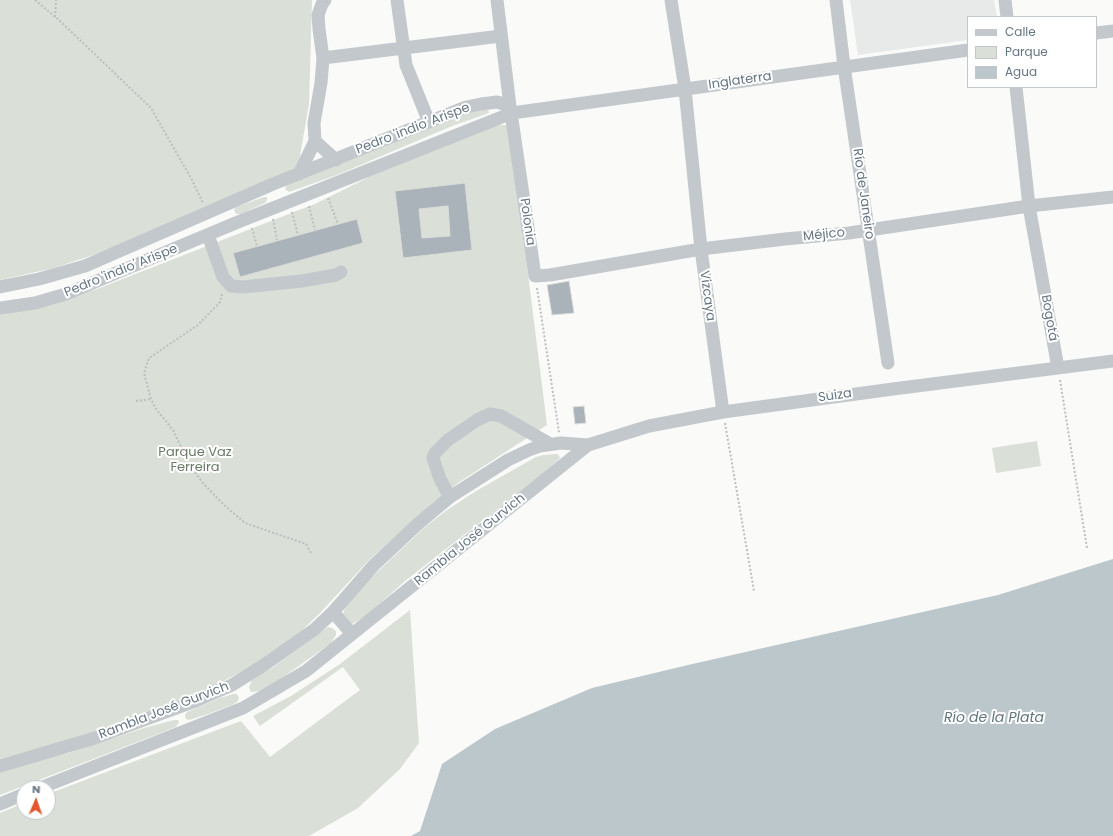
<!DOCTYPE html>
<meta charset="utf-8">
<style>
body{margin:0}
#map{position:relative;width:1113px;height:836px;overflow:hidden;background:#fafaf8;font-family:Poppins,sans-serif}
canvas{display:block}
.legend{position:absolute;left:967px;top:16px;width:130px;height:72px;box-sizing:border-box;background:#fff;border:1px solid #c1c8cd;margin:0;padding:5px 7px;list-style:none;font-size:12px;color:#657683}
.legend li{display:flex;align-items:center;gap:8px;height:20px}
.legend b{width:20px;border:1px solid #c1c8cd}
.north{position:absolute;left:16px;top:780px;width:40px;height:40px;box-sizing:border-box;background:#fff;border:1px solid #c1c8cd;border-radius:50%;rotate:2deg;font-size:11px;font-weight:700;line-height:16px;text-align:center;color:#657683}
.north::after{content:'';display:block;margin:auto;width:14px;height:18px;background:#e4572e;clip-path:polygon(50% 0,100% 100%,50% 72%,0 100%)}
</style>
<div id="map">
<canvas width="1113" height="836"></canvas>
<ul class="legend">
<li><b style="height:5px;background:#c3c8cc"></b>Calle</li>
<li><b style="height:11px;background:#dadfd7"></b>Parque</li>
<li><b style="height:11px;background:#bbc7cb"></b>Agua</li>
</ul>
<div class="north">N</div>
</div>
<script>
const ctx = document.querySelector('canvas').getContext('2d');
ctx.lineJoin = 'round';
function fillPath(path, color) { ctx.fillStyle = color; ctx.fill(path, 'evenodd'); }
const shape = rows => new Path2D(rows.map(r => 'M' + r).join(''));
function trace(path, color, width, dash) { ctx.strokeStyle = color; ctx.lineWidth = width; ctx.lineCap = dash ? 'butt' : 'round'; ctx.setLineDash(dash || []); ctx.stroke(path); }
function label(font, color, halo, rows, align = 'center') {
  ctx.font = font + ' Poppins,sans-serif'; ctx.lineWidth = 4; ctx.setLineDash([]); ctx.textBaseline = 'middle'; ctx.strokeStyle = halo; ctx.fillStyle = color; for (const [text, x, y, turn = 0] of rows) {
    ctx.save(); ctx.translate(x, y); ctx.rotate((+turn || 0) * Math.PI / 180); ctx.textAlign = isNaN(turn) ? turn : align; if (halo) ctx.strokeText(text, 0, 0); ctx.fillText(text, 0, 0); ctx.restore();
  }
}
fillPath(shape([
 [850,0,994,0,997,17,968,17,968,40,858,55]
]), '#e8e9e9');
fillPath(shape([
 [0,0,312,0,309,104,297,173,108,250,54,268,0,280],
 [481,110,488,110,489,113,452,126,337,175,289,192,285,189,287,184,470,112],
 [502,125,507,125,528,274,547,425,458,483,434,502,370,559,319,614,296,636,254,665,214,686,183,700,128,721,67,741,0,759,0,311,53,301,97,289,317,203,371,176,493,126],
 [264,197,267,197,267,200,265,203,241,214,236,214,234,210,236,207],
 [1037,441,1041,466,996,473,992,448],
 [558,454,560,458,551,467,405,581,367,615,352,624,344,619,343,614,346,605,356,592,426,526,447,510,476,491,536,457,543,455],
 [410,610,419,743,400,769,358,808,309,836,0,836,0,813,24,803,24,812,48,812,48,794,241,721,270,757,360,690,343,667,260,726,253,716,291,696,340,664],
 [328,627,332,628,336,631,336,635,331,643,269,687,259,691,251,692,249,688,252,679,272,668],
 [233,694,237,694,239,698,237,702,232,705,208,714,189,720,186,719,185,715,187,712,220,698],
 [174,720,178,720,179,722,176,727,0,795,0,770,68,753,144,728]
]), '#dadfd7');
fillPath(shape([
 [1113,559,1113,836,411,836,420,831,442,764,495,729,592,688,688,665,998,595]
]), '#bbc7cb');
const building = shape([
 [465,183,472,250,403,258,395,191,465,183],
 [448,206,450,236,422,238,419,209,448,206],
 [357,219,363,243,240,277,233,253,357,219],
 [569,281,574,313,552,315,547,285,569,281],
 [584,406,586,423,575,424,573,407,584,406]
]);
fillPath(building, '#aab3b9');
trace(building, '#dcdcda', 1);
trace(shape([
 [35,0,59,20,151,108,192,180,203,203],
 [55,17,56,0],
 [328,198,338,224],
 [309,206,315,230],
 [292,212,298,235],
 [273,219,277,240],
 [252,228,257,246],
 [537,288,559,432],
 [222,294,220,302,198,325,149,358,144,373,151,399,156,409,173,430,189,464,203,483,224,505,245,523,306,544,312,555],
 [1060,380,1087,548],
 [136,401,151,399],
 [725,423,754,591]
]), '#bbbfc2', 2, [2, 2]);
trace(shape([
 [397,0,406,65,429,122],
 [497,0,510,106,535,276,550,275,701,249,785,239,849,233,1029,206,1113,197],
 [671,0,685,89,701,249,723,412],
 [836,0,844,66,888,363],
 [1005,0,1007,17],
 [1096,33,1113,31],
 [323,58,501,36],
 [1016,87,1029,206,1058,368],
 [315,141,314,123,321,83,323,58,319,29,318,15,322,4,325,0],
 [299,174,315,141,336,160],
 [208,235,223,277,231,286,243,287,302,281,336,275,341,272],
 [0,287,39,279,85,266,273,184,466,107,481,104,497,102,510,106],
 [0,308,35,303,66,294,238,222,512,113,968,50],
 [450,497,440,479,433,458,435,453,448,440,477,420,490,414,501,416,550,444],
 [333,612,352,634],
 [0,766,95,738,193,702,232,685,264,665,315,629,333,612,374,565,420,522,450,497,508,460,529,450,540,446,561,443,588,445,649,426,723,412,893,389,1113,361],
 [40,788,243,708,306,671,588,445],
 [0,804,24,794]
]), '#c3c8cc', 13);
label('13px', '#657683', '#fff', [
 ["Inglaterra",740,81,-8],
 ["Pedro 'indio' Arispe",413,129,-21],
 ["Río de Janeiro",863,194,82],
 ["Polonia",527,222,82],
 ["Méjico",824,235,-6],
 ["Pedro 'indio' Arispe",121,271,-22],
 ["Vizcaya",707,296,82],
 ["Bogotá",1049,318,80],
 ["Suiza",835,396,-8],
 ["Rambla José Gurvich",470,540,-39],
 ["Rambla José Gurvich",164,711,-21]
]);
label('13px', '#687a64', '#fff', [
 ["Parque Vaz",195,453],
 ["Ferreira",195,468]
]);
label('italic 14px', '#60757c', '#fff', [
 ["Río de la Plata",994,718]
]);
</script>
